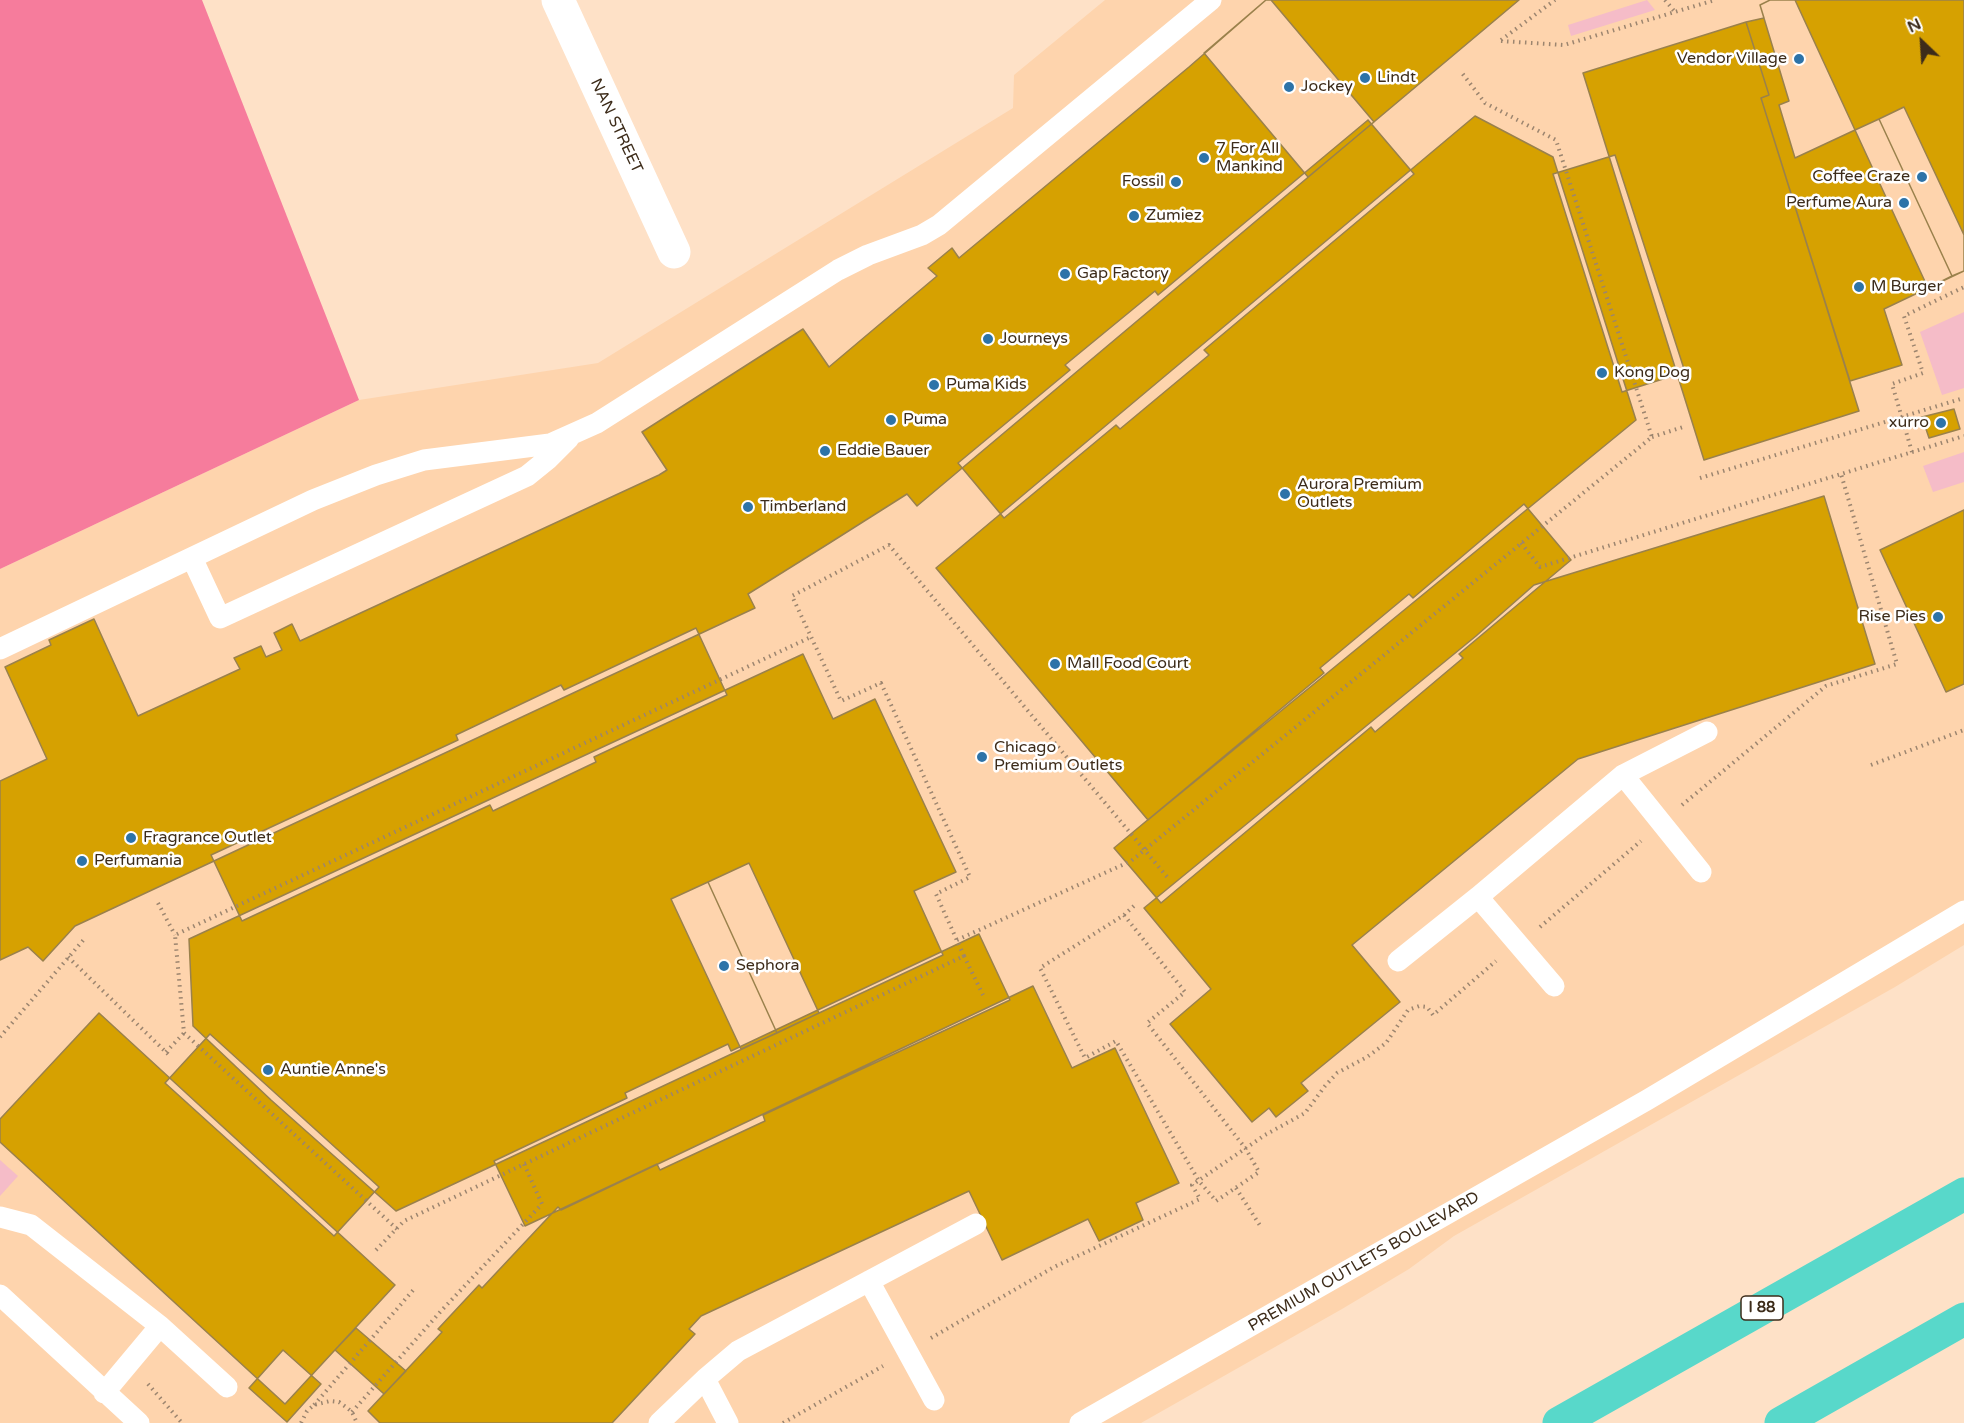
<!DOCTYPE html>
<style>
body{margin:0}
#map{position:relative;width:1964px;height:1423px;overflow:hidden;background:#fee1c7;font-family:"Varela Round",sans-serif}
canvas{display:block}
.north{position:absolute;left:1892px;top:12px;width:60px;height:60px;-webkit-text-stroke:4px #fff;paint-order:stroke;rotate:335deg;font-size:16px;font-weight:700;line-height:24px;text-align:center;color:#3d2c1a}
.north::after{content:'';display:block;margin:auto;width:21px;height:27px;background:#3d2c1a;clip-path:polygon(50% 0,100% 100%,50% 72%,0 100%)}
</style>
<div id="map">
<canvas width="1964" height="1423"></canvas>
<div class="north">N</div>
</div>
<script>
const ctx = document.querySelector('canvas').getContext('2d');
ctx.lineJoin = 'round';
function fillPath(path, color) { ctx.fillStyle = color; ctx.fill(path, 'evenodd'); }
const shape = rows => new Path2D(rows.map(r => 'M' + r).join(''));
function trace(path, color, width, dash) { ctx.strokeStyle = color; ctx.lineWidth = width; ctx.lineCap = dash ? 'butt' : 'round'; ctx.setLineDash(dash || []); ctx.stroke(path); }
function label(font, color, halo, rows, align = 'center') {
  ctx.font = font + ' "Varela Round",sans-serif'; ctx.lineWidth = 5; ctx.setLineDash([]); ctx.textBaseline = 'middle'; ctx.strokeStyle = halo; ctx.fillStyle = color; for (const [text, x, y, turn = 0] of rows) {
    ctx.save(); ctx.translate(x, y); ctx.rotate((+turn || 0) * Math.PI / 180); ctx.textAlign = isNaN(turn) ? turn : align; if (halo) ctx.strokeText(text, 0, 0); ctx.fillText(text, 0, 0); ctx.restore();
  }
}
fillPath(shape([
 [1105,0,1964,0,1964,945,1895,987,1454,1236,1409,1269,1342,1309,1141,1423,0,1423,0,569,359,400,598,363,1013,108,1014,75]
]), '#fed4ad');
fillPath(shape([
 [1647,0,1655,10,1571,36,1568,25],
 [1964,312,1964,388,1942,395,1920,332],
 [1964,452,1964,482,1933,492,1923,466],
 [0,1160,18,1176,0,1196]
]), '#f5bcc8');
fillPath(shape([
 [0,0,202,0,359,400,0,569]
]), '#f67c9c');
const building = shape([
 [1266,0,1519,0,917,506,907,494,828,544,748,594,755,608,75,926,43,961,28,947,0,960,0,781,47,759,5,667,51,645,49,640,94,619,138,716,240,669,234,658,261,646,266,657,282,650,274,633,292,624,300,641,659,475,667,470,642,432,803,329,829,367,937,276,928,268,952,248,959,258,1189,67,1266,0],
 [1266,0,1271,0,1374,122,1308,177,1204,53,1266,0],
 [1770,0,1964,0,1964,271,1884,309,1902,365,1850,381,1761,98,1769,95,1746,22,1764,18,1760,5,1770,0],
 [1770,0,1795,0,1855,130,1795,158,1779,105,1789,101,1760,5,1770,0],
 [1746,22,1769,95,1761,98,1859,411,1704,460,1583,73,1746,22],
 [1904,107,1964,235,1964,271,1952,276,1879,119,1904,107],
 [1475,116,1553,157,1636,420,1148,820,936,568,1475,116],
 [1879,119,1952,276,1928,288,1855,130,1879,119],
 [1368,120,1414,174,1204,350,1209,355,1120,429,1116,425,1004,518,958,463,1070,370,1065,365,1155,291,1158,295,1368,120],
 [1615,155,1685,372,1622,392,1553,174,1615,155],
 [1954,409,1960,429,1929,438,1922,417,1954,409],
 [1824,496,1875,664,1578,759,1352,945,1400,1002,1301,1083,1308,1091,1276,1117,1269,1108,1252,1122,1170,1024,1211,989,1144,908,1476,636,1534,585,1824,496],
 [1524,504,1571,560,1459,654,1463,658,1375,732,1371,727,1161,903,1114,848,1324,673,1320,668,1409,594,1413,598,1524,504],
 [1964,510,1964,684,1946,692,1880,550,1964,510],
 [696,628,727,695,594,757,596,762,493,811,490,805,242,921,211,855,458,740,456,735,561,685,564,690,696,628],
 [803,654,833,719,875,699,956,872,914,891,943,955,396,1211,271,1100,193,1026,189,939,803,654],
 [749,863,819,1013,777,1033,708,882,749,863],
 [708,882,777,1033,741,1049,671,899,708,882],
 [979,934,1010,1000,763,1115,765,1121,660,1170,657,1164,525,1226,494,1161,627,1098,625,1093,728,1044,731,1051,979,934],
 [1033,986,1072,1068,1115,1048,1179,1183,1136,1203,1143,1220,1099,1241,1088,1219,1002,1260,969,1191,701,1316,689,1329,695,1334,612,1423,380,1423,368,1411,442,1332,438,1329,479,1285,482,1288,558,1207,561,1210,1033,986],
 [99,1013,395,1285,285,1404,0,1142,0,1119,99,1013],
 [210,1034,379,1187,334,1236,165,1083,210,1034],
 [356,1328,406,1371,384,1394,335,1350,356,1328],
 [283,1350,321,1384,287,1422,249,1388,283,1350]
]);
fillPath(building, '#d6a101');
trace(building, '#9a814c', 1.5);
trace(shape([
 [1665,0,1675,12],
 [1501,40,1555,0],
 [1501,41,1564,45,1715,0],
 [1652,437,1683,427],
 [1912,452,1892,384,1923,373,1904,316,1964,287],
 [1700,478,1964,398],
 [1521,543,1540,567,1964,436],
 [1871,765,1964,730],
 [1682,805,1826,686,1897,664,1841,474],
 [158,903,175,935],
 [1124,915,1185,992,1147,1023,1246,1149,1259,1172,1216,1201,1199,1181,1116,1041,1085,1058,1040,968,1124,915,1136,904],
 [1540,927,1641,841],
 [957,940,1131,861,1652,437,1556,140,1485,103,1462,73],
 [964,956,983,995],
 [68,957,171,1057],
 [0,1037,86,937],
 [166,1052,184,1033],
 [1236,1188,1261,1227],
 [397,1229,184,1033,175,935,811,637],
 [376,1250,404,1221,964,956,936,894,970,877,881,683,841,701,792,596,889,545,1168,878],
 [931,1338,1054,1267,1200,1199,1192,1185,1265,1135,1305,1113,1325,1086,1337,1073,1367,1057,1386,1043,1408,1010,1419,1006,1427,1007,1433,1015,1496,961],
 [148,1384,182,1423],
 [314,1405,415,1288],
 [352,1412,441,1311,542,1204,524,1164],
 [301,1423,307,1411,314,1405,330,1401,339,1402,346,1407,352,1412,357,1423],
 [783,1423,883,1366]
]), '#9c856f', 4, [1.5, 4.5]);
trace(shape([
 [192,558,220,618,527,476,548,459,569,438],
 [0,649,313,500,376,475,424,460,550,444,597,423,838,270,868,255,922,235,939,225,1211,0],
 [1623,775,1701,872],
 [1478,897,1554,986],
 [1398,961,1478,897,1623,775,1707,732],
 [0,1217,31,1225,160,1326,227,1387],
 [869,1281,934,1400],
 [0,1295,139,1423],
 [705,1379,728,1423],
 [104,1393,160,1326],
 [659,1423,705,1379,738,1351,976,1224],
 [1080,1423,1647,1100,1964,911]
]), '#fff', 21);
trace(shape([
 [558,0,674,252]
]), '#fff', 33);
trace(shape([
 [1559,1423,1964,1194],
 [1781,1423,1964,1319]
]), '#58d8ca', 33);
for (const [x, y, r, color] of [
 [1799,59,6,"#2d73a8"],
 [1365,78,6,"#2d73a8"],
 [1289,87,6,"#2d73a8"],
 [1204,158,6,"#2d73a8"],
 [1922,177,6,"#2d73a8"],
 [1176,182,6,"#2d73a8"],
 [1904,203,6,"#2d73a8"],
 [1134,216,6,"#2d73a8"],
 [1065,274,6,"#2d73a8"],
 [1859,287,6,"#2d73a8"],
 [988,339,6,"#2d73a8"],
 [1602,373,6,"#2d73a8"],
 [934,385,6,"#2d73a8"],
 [891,420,6,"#2d73a8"],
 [1941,423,6,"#2d73a8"],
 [825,451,6,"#2d73a8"],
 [1285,494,6,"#2d73a8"],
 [748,507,6,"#2d73a8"],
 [1938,617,6,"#2d73a8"],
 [1055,664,6,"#2d73a8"],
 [982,757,6,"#2d73a8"],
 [131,838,6,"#2d73a8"],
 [82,861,6,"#2d73a8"],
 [724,966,6,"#2d73a8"],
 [268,1070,6,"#2d73a8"]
]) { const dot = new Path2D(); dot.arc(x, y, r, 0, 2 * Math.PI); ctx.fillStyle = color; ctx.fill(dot); trace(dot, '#fff', 2); }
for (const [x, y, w] of [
 [1762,1308,42]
]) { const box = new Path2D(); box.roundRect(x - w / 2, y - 12, w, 24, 4.5); ctx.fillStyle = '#fff'; ctx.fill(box); trace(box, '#3d2c1a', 1.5); }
label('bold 15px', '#3d2c1a', null, [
 ["I 88",1762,1308]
]);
label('16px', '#3d2c1a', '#fff', [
 ["Vendor Village",1787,59,"right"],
 ["Lindt",1377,78],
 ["Jockey",1301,87],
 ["7 For All",1216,149],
 ["Mankind",1216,167],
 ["Coffee Craze",1910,177,"right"],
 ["Fossil",1164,182,"right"],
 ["Perfume Aura",1892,203,"right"],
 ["Zumiez",1146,216],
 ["Gap Factory",1077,274],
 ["M Burger",1871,287],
 ["Journeys",1000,339],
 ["Kong Dog",1614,373],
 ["Puma Kids",946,385],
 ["Puma",903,420],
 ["xurro",1929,423,"right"],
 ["Eddie Bauer",837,451],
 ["Aurora Premium",1297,485],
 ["Outlets",1297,503],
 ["Timberland",760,507],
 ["Rise Pies",1926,617,"right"],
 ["Mall Food Court",1067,664],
 ["Chicago",994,748],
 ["Premium Outlets",994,766],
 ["Fragrance Outlet",143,838],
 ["Perfumania",94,861],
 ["Sephora",736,966],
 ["Auntie Anne's",280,1070]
], 'left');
label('16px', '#3d2c1a', '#fff', [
 ["NAN STREET",616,126,65],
 ["PREMIUM OUTLETS BOULEVARD",1364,1262,-30]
]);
</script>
